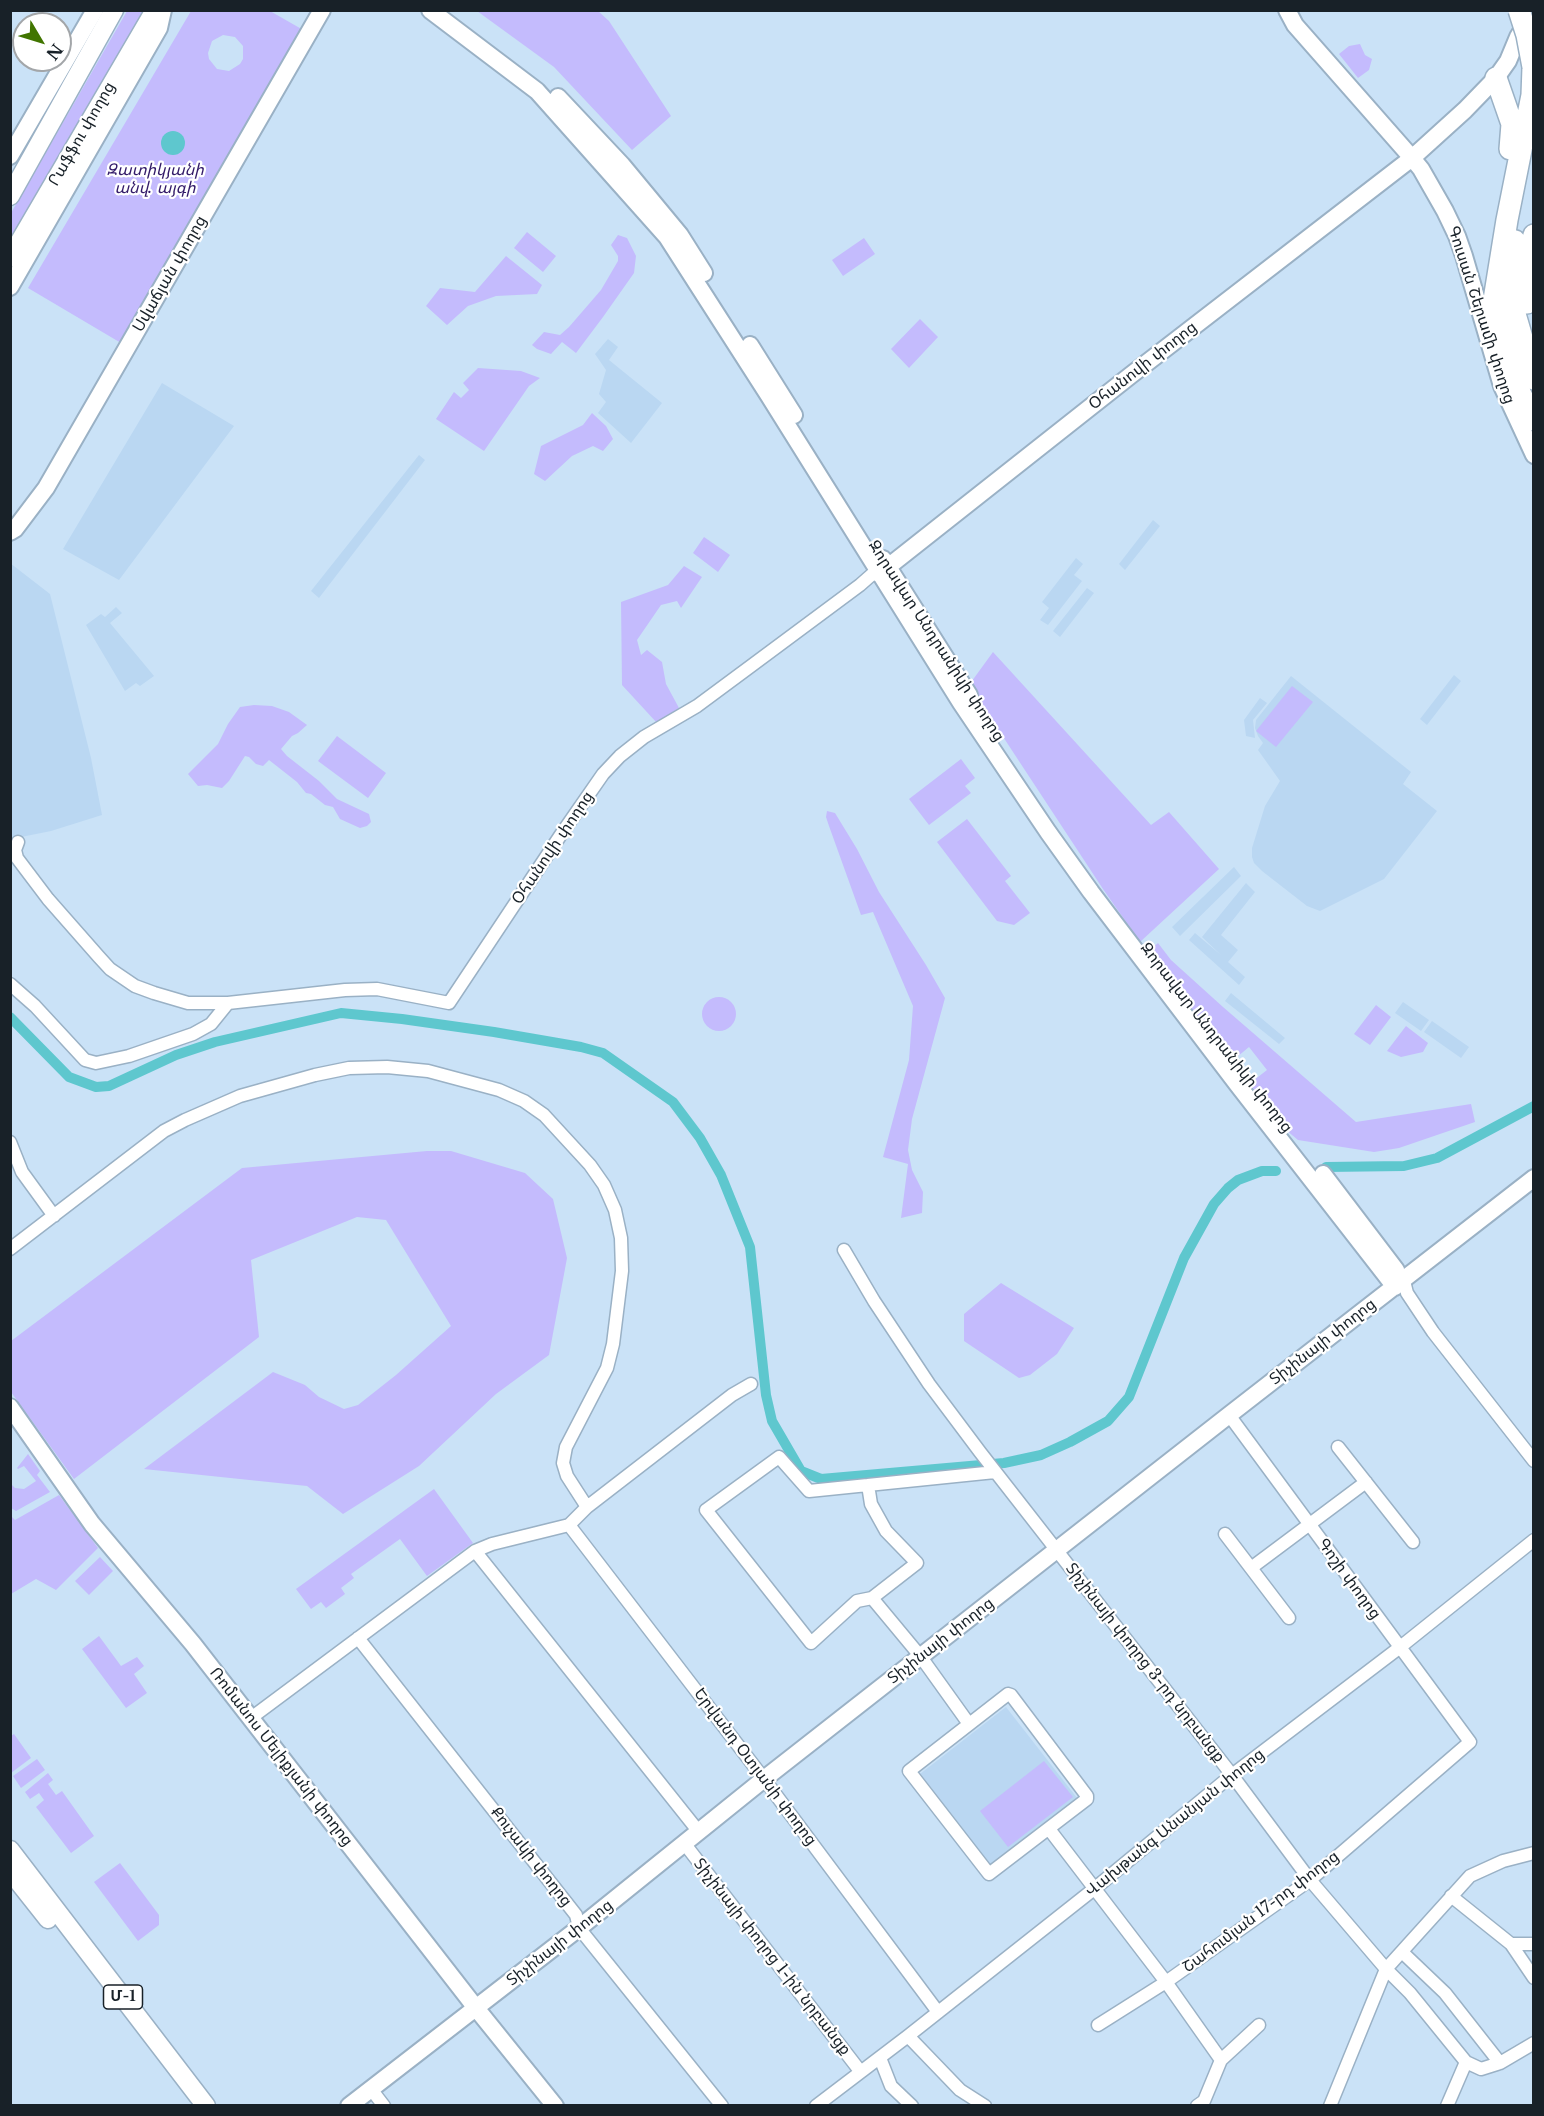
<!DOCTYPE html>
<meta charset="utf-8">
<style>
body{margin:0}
#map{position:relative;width:1544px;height:2116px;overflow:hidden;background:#cae2f7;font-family:"Libre Baskerville",serif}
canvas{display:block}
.frame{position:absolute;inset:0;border:12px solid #182128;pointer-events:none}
.north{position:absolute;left:12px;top:12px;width:60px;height:60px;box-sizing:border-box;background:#fff;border:2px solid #a3a6a9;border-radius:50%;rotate:128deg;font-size:16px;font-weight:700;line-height:24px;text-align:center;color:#182128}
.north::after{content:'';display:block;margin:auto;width:21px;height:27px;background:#417500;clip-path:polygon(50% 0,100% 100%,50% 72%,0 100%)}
</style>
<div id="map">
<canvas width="1544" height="2116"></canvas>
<div class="frame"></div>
<div class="north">N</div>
</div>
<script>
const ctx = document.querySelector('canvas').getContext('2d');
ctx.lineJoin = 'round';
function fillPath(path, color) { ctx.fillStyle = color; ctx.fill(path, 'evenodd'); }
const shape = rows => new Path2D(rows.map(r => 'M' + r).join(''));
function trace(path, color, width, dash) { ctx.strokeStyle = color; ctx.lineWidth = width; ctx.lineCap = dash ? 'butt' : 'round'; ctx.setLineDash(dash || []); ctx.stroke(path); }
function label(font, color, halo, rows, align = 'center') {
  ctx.font = font + ' "Libre Baskerville","Noto Sans Armenian",serif'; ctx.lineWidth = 4.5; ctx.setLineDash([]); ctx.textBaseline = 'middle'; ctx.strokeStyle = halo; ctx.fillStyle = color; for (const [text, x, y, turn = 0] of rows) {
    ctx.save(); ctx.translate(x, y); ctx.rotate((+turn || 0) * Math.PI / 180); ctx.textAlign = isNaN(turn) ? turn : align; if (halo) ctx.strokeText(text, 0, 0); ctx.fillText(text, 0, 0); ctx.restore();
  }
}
fillPath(shape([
 [608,339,618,347,609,360,662,403,631,443,598,413,606,402,599,394,606,370,595,354],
 [162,383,234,426,119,580,63,549],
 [419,455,425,460,319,598,311,591],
 [1153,520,1160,526,1125,570,1119,564],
 [1076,558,1083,564,1074,575,1082,581,1048,625,1040,620,1049,608,1042,602],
 [10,563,50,594,91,758,102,815,51,831,16,838,11,842],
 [1087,588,1094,593,1060,637,1053,631],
 [116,607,122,613,110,623,154,676,140,686,136,683,125,691,86,625,101,614,105,617],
 [1454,675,1461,681,1427,725,1420,719],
 [1291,676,1411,772,1403,784,1437,811,1384,879,1320,911,1307,906,1262,871,1254,863,1252,857,1252,848,1265,806,1280,781,1258,750,1263,743,1258,736,1255,728,1256,720],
 [1260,698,1267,703,1253,720,1255,738,1246,736,1244,720],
 [1234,867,1241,876,1180,936,1172,927],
 [1246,883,1255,892,1221,935,1238,950,1228,962,1245,977,1239,985,1189,940,1195,933,1221,955,1202,937],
 [1231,993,1285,1038,1279,1044,1225,1001],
 [1403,1002,1429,1020,1421,1031,1395,1013],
 [1432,1021,1469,1047,1461,1058,1424,1032],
 [1006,1707,1077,1798,991,1865,920,1774]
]), '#bad7f2');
fillPath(shape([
 [127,11,148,11,11,245,11,213],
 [191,11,270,11,305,31,121,343,28,288],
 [223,35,235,37,243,46,243,59,240,64,229,71,217,69,209,59,208,53,212,41],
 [477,11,598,11,609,21,671,116,632,150,554,67],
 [1360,44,1365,55,1372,59,1369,70,1358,78,1339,54,1349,46],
 [527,232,556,256,543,272,514,248],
 [618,235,627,238,636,256,634,273,603,317,576,353,562,342,551,354,537,349,532,345,544,332,560,335,569,327,601,290,618,261,618,256,611,245],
 [864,238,875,254,843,276,832,260],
 [506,256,542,285,537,294,496,296,468,306,447,325,426,306,440,288,475,292],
 [920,319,938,337,909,368,891,349],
 [478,368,521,371,540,378,529,386,484,451,436,419,454,392,461,398,469,390,463,383],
 [592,413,606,426,613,439,603,451,593,446,572,456,545,481,534,474,541,446,583,425],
 [704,537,730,555,718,572,693,553],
 [684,566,702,577,681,608,677,601,661,605,637,640,641,655,647,650,662,662,666,684,679,708,657,723,622,685,621,602,668,585],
 [993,652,1151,825,1169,812,1219,869,1140,942,1103,889,969,685],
 [1292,686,1313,702,1276,747,1256,731],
 [254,705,272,706,289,712,307,725,298,733,292,736,281,749,287,756,319,781,337,799,369,814,371,822,367,826,360,828,340,819,333,807,325,805,311,794,306,793,297,782,269,760,263,766,256,764,249,757,245,756,229,781,222,788,207,785,198,786,188,774,218,744,228,724,240,707],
 [337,736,386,773,368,798,318,761],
 [961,759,975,778,965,786,971,793,929,825,909,799],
 [827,811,835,813,857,849,879,892,926,965,945,998,912,1119,908,1150,912,1170,923,1192,922,1213,901,1218,908,1164,883,1157,909,1060,913,1006,873,912,861,915,829,826,826,817],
 [967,819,1011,876,1005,881,1030,913,1014,925,997,921,937,842],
 [1158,943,1171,960,1223,1007,1356,1122,1471,1104,1475,1122,1399,1148,1374,1152,1298,1140,1286,1130,1249,1084,1267,1070,1249,1047,1231,1062,1147,953],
 '702 1014a17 17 0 1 1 34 0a17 17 0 1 1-34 0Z',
 [1376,1005,1391,1017,1370,1045,1354,1034],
 [1406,1026,1428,1043,1423,1052,1401,1057,1387,1051],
 [427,1151,451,1151,525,1173,553,1199,567,1258,549,1355,496,1394,419,1466,343,1514,307,1486,144,1469,273,1372,305,1385,319,1397,344,1409,358,1405,396,1375,451,1326,386,1220,357,1217,251,1260,259,1337,74,1479,11,1392,11,1341,242,1168],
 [1001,1283,1074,1328,1057,1354,1030,1375,1019,1378,964,1341,964,1314],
 [28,1454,40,1471,37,1475,50,1492,16,1511,11,1508,11,1484,15,1488,24,1489,36,1481,24,1466,18,1469,17,1468],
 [434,1489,473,1543,427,1576,400,1539,351,1574,354,1578,341,1588,345,1594,326,1608,321,1602,311,1609,296,1589],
 [59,1495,98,1548,56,1590,36,1579,11,1594,11,1516,15,1520],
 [100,1557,113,1571,89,1595,75,1581],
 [99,1636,121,1666,137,1657,144,1666,134,1674,147,1693,126,1708,82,1649],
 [14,1734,31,1758,11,1773,11,1736],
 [37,1759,45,1770,21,1788,13,1776],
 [1044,1761,1073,1797,1008,1847,980,1811],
 [48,1773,53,1780,48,1784,56,1795,62,1791,94,1836,71,1853,36,1807,44,1800,39,1793,30,1799,25,1792],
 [120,1863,159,1915,159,1925,138,1941,94,1882]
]), '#c4bbfd');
fillPath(shape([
 '161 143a12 12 0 1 1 24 0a12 12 0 1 1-24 0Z'
]), '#5ec7ce');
trace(shape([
 [10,1017,69,1077,96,1087,109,1086,176,1055,215,1042,341,1013,402,1019,494,1032,581,1047,603,1053,673,1102,700,1138,721,1175,750,1247,766,1395,772,1421,801,1471,821,1479,1004,1463,1041,1455,1070,1442,1108,1421,1129,1397,1184,1258,1214,1204,1228,1188,1238,1180,1262,1171,1276,1171],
 [1326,1167,1404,1166,1437,1158,1534,1106]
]), '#5ec7ce', 10);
const street = shape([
 [18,842,15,850,17,858,48,899,99,957,110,969,135,986,154,993,188,1003,228,1003,345,990,377,989,449,1003,562,833,603,774,620,756,644,737,697,706,751,666,860,585,877,570],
 [10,984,35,1006,85,1060,96,1063,129,1056,193,1034,211,1024,228,1003],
 [10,1142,22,1172,54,1216],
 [10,1249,164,1131,185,1120,240,1096,315,1075,349,1068,387,1067,428,1071,499,1090,524,1101,544,1115,590,1165,604,1185,615,1210,621,1238,622,1271,613,1344,607,1368,566,1447,563,1463,567,1476,587,1507],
 [844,1250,874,1301,929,1384,980,1452,1232,1775,1310,1880,1386,1969,1410,1993,1466,2062,1481,2069,1500,2063,1534,2043],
 [1404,1281,1407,1293,1433,1332,1534,1461],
 [751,1384,732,1395,587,1507,569,1525,764,1779,938,2012],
 [1338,1447,1413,1542],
 [868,1485,871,1504,886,1531,917,1563,872,1598,857,1601,811,1643,706,1510,779,1457,809,1491,995,1472],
 [1225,1534,1289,1618],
 [475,1551,699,1832],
 [1251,1568,1366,1482],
 [872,1598,921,1657,969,1724],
 [358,1638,576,1915,579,1928,722,2106],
 [1008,1694,1011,1695,1087,1796,1087,1799,989,1874,909,1771,1008,1694],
 [251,1718,475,1551,492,1544,569,1525],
 [1049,1829,1166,1982,1221,2060],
 [684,1843,860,2071],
 [1451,1896,1511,1944,1534,1978],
 [1511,1944,1534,1944],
 [1402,1952,1445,1993,1500,2063],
 [1098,2025,1166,1982,1310,1880,1470,1742,1229,1415],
 [908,2036,960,2090,985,2106],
 [880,2058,891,2086,912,2106],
 [371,2089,384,2106],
 [816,2106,908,2036,1094,1889,1232,1775,1399,1648,1534,1540],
 [1197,2106,1204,2101,1221,2060,1259,2025],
 [1330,2106,1386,1969,1470,1876,1503,1861,1534,1853],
 [1447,2106,1466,2062]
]);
const secondary = shape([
 [430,10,537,91,667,237,769,396,961,703,1048,832,1091,892,1237,1084,1395,1287],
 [1287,10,1295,25,1412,158,1421,169,1445,211,1457,236,1464,256,1502,386,1534,455],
 [558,97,622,165,680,235,704,273],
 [10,156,95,10],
 [10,287,159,28,163,10],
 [750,345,794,415],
 [10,532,15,529,46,488,322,10],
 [883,559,969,695],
 [879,574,1131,375,1412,158,1465,110,1496,78,1508,61,1518,37,1534,11],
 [1323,1174,1396,1270],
 [10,1407,92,1524,193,1644,476,2008,555,2106],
 [349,2106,579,1928,764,1779,1229,1415,1534,1178]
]);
const primary = shape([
 [10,196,114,10],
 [10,258,155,10],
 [10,1850,206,2106],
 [10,1871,48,1919]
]);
const highway = shape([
 [1533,67,1532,95,1507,220,1494,300,1495,313,1515,383,1534,420],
 [1496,78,1512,124,1510,149],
 [1515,241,1513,255,1515,314,1534,379],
 [1527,303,1530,257,1534,235]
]);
trace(street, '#9ab1c5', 15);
trace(secondary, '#9ab1c5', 20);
trace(primary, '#9ab1c5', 21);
trace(highway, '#9ab1c5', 24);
trace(street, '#fff', 12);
trace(secondary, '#fff', 16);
trace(primary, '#fff', 18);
trace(highway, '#fff', 21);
const highwayBridge = shape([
 [1519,10,1527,35,1533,67]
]);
trace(highwayBridge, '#9ab1c5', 24, []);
trace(highwayBridge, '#fff', 21);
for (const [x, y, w] of [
 [123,1997,39]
]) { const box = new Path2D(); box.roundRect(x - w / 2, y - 12, w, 24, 4.5); ctx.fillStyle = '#fff'; ctx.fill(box); trace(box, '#182128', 1.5); }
label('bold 15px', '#182128', null, [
 ["Մ-1",123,1997]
]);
label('16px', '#182128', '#fff', [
 ["Րաֆֆու փողոց",82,134,-60],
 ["Սվաճյան փողոց",170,274,-60],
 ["Գուսան Շերամի փողոց",1481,315,72],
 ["Օհանովի փողոց",1143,366,-38],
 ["Զորավար Անդրանիկի փողոց",936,641,57],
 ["Օհանովի փողոց",553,848,-56],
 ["Զորավար Անդրանիկի փողոց",1216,1038,52],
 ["Տիչինայի փողոց",1323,1342,-38],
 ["Գոշի փողոց",1349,1579,54],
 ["Տիչինայի փողոց",941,1641,-38],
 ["Տիչինայի փողոց 3-րդ նրբանցք",1145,1663,52],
 ["Ռոմանոս Մելիքյանի փողոց",281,1757,52],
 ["Երվանդ Օտյանի փողոց",755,1767,53],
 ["Վախթանգ Անանյան փողոց",1175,1823,-39],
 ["Քուչակի փողոց",531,1857,52],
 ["Շահումյան 17-րդ փողոց",1261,1912,-37],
 ["Տիչինայի փողոց",560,1943,-38],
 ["Տիչինայի փողոց 1-ին նրբանցք",772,1957,52]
]);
label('italic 16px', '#321a68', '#fff', [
 ["Զատիկյանի",155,170],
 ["անվ. այգի",155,188]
]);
</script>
